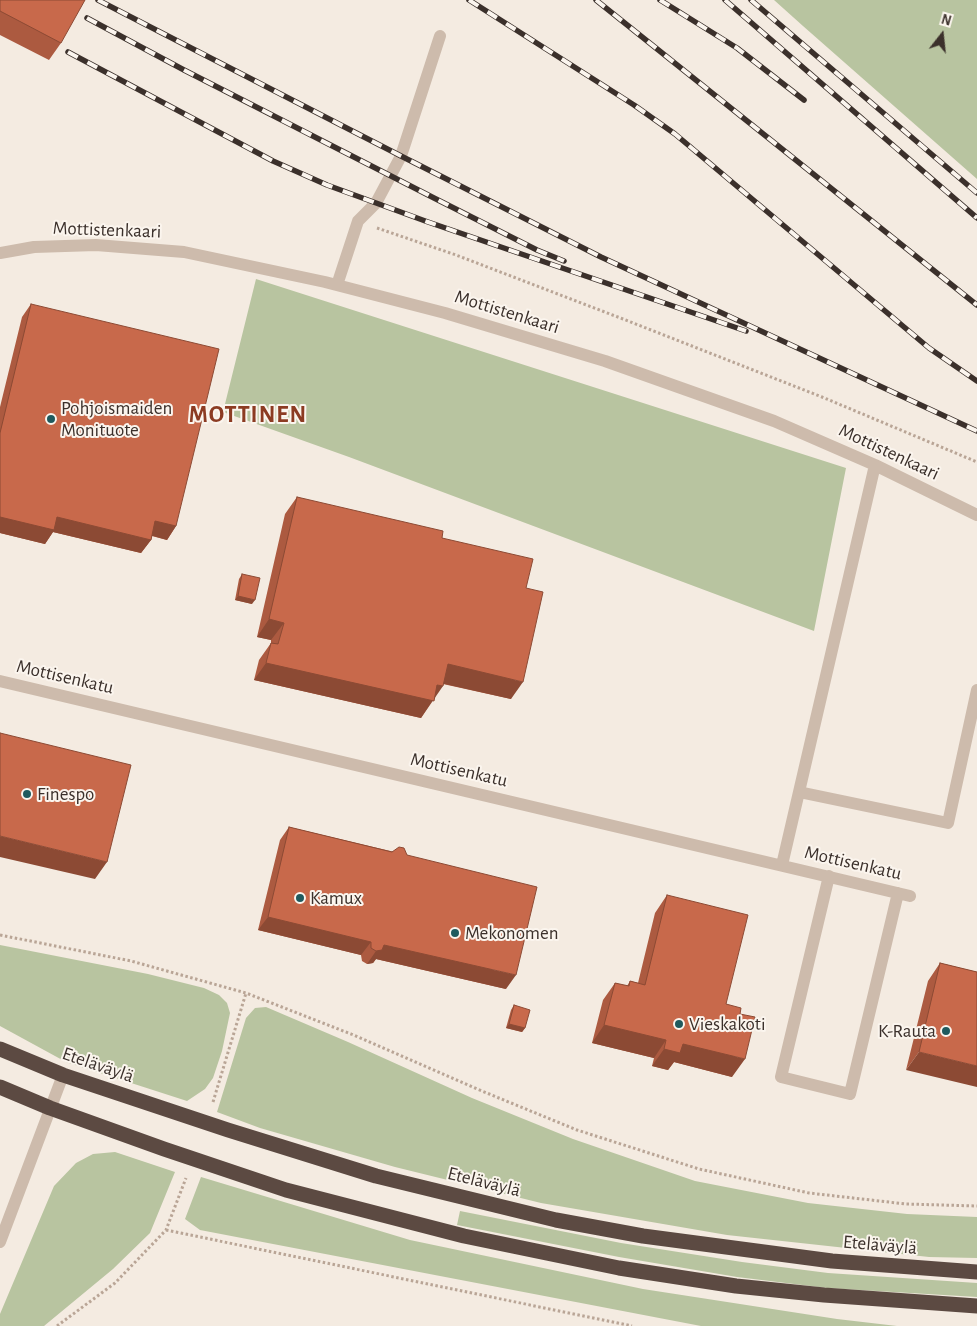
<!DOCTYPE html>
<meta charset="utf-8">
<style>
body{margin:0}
#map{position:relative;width:977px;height:1326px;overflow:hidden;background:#f4ebe1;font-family:"Alegreya Sans",sans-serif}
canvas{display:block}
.north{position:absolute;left:917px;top:10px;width:50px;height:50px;-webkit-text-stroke:4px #fbf5ee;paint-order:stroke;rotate:16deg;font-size:14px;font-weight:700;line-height:20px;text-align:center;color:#3b302b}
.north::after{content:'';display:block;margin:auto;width:18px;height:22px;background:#3b302b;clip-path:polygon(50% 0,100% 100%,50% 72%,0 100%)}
</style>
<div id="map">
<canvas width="977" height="1326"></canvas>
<div class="north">N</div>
</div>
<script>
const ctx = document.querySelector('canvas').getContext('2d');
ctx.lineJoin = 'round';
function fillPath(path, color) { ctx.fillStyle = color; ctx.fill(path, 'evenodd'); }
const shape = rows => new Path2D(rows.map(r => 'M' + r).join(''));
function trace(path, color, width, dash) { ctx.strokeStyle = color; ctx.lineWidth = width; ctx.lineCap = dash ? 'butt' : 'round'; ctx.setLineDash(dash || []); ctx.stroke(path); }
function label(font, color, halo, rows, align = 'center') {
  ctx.font = font + ' "Alegreya Sans",sans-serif'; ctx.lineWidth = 4; ctx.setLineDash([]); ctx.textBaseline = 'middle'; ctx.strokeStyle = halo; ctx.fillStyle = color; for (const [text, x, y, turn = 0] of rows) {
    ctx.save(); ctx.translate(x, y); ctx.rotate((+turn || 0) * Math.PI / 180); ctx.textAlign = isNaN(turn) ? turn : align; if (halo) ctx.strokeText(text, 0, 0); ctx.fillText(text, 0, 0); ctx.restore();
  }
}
fillPath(shape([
 [774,0,977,0,977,179,803,26],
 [256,279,846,468,814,631,349,457,223,412],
 [0,945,148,974,204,988,219,995,227,1003,230,1013,222,1051,213,1078,205,1089,187,1101,66,1062,0,1026],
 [266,1007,348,1042,472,1098,573,1139,695,1181,808,1203,907,1214,977,1217,977,1258,929,1257,727,1235,541,1203,395,1167,260,1128,217,1112,246,1018,255,1008],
 [115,1152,175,1172,150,1233,113,1269,44,1326,0,1326,0,1314,54,1186,76,1163,93,1154],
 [201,1177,410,1240,643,1289,837,1319,897,1326,701,1326,200,1230,185,1219],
 [460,1211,621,1243,742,1262,828,1273,977,1283,977,1297,827,1288,737,1277,619,1257,457,1225]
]), '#b8c4a0');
trace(shape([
 [377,228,456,255,623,319,822,397,977,462],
 [0,935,131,961,246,993,351,1034,477,1089,577,1130,699,1169,809,1193,906,1204,977,1206],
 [213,1102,246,993],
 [166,1230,632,1326],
 [57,1326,115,1283,166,1230,186,1178]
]), '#b9a596', 3, [2.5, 2.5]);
trace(shape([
 [0,253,34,247,96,245,184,252,325,282,445,313,605,361,774,421,875,465,977,515],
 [337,285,358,221,376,203,401,156,440,36],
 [0,681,910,896],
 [799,792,948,823,977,690],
 [782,865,875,465],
 [829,876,781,1077,850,1094,898,893],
 [0,1242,63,1075]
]), '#cdbbac', 12);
trace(shape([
 [0,1049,63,1075,228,1130,376,1176,556,1220,643,1236,832,1261,977,1272],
 [0,1087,50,1108,164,1149,286,1190,464,1236,619,1268,736,1286,824,1295,977,1306]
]), '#5c4a42', 15);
const rail = shape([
 [98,0,401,156,601,257,977,431],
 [469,0,634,105,675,134,929,348,977,381],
 [596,0,977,305],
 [660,0,737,48,804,100],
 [725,0,977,218],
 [751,0,977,193],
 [87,18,184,70,434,198,537,250,564,261],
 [68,52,273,161,327,185,428,222,746,331]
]);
trace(rail, '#3b302b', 5.5);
trace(rail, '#fbf5ee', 4, [11]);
fillPath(shape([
 [0,0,61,43,49,60,0,35],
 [31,304,176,526,167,540,152,536,151,540,141,553,53,532,45,544,0,533,0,407,22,317],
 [297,497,442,538,526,588,511,699,443,684,421,718,254,680,259,660,271,643,271,640,257,637,285,514],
 [242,574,252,604,235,600,239,579],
 [289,827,407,855,506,989,376,959,373,963,367,964,362,961,361,955,258,930,280,840],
 [667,895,726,1004,740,1014,732,1077,674,1062,668,1070,652,1066,654,1058,592,1043,603,1000,615,983,627,986,630,981,638,983,655,913],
 [940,963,977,972,906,1070,928,981],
 [514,1005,525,1028,522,1032,506,1028,511,1010]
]), '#ac5a40');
fillPath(shape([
 [0,517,57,517,151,540,141,553,53,532,45,544,0,533],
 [155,521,176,526,167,540,146,534],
 [238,596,255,600,252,604,235,600],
 [269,619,284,623,271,640,257,637],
 [266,663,437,685,443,686,421,718,254,680],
 [448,664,523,682,511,699,436,682],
 [0,836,107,862,95,879,0,857],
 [268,917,371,942,361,955,258,930],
 [384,945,516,975,506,989,376,959,373,963,367,964,376,951],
 [509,1024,525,1028,522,1032,506,1028],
 [604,1025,666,1040,654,1058,592,1043],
 [683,1044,745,1059,732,1077,674,1062,668,1070,652,1066,664,1049],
 [919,1052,977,1066,977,1087,906,1070]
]), '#8c4a34');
const building = shape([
 [0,0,85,0,61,43,0,11,0,0],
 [31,304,219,349,176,526,155,521,151,540,57,517,54,530,0,517,0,433,31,304],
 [297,497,443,531,442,538,533,559,526,588,543,592,523,682,448,664,443,686,437,685,434,701,266,663,271,643,278,644,284,623,269,619,297,497],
 [242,574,260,578,255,600,238,596,242,574],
 [0,733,131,765,107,862,0,836,0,733],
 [289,827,392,852,399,847,404,848,407,855,537,887,516,975,384,945,382,950,376,951,371,948,371,942,268,917,289,827],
 [667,895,748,915,726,1004,741,1008,740,1014,755,1017,745,1059,683,1044,680,1053,664,1049,666,1040,604,1025,615,983,629,986,630,981,645,985,667,895],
 [940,963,977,972,977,1066,919,1052,940,963],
 [514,1005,530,1010,525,1028,509,1024,514,1005]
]);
fillPath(building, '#c8694b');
trace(building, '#8c4a34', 1);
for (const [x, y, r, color] of [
 [51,419,5,"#1f5a5e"],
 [27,794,5,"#1f5a5e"],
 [300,898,5,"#1f5a5e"],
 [455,933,5,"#1f5a5e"],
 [679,1024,5,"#1f5a5e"],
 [946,1031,5,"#1f5a5e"]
]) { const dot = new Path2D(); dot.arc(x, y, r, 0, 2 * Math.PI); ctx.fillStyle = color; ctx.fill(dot); trace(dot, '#fbf5ee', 2); }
label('19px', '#3b302b', '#fbf5ee', [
 ["Mottistenkaari",107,230,2],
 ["Mottistenkaari",507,312,17],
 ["Mottistenkaari",889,452,25],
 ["Mottisenkatu",65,677,13],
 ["Mottisenkatu",459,770,13],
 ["Mottisenkatu",853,863,13],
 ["Eteläväylä",98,1065,19],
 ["Eteläväylä",484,1182,14],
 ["Eteläväylä",880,1245,5]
]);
label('19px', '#3b302b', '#fbf5ee', [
 ["Pohjoismaiden",61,408],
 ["Monituote",61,430],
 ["Finespo",37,794],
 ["Kamux",310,898],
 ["Mekonomen",465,933],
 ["Vieskakoti",689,1024],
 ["K-Rauta",936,1031,"right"]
], 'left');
ctx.letterSpacing = '1px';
label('bold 24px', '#8c3b22', '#fbf5ee', [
 ["MOTTINEN",248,415]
]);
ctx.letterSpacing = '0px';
</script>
